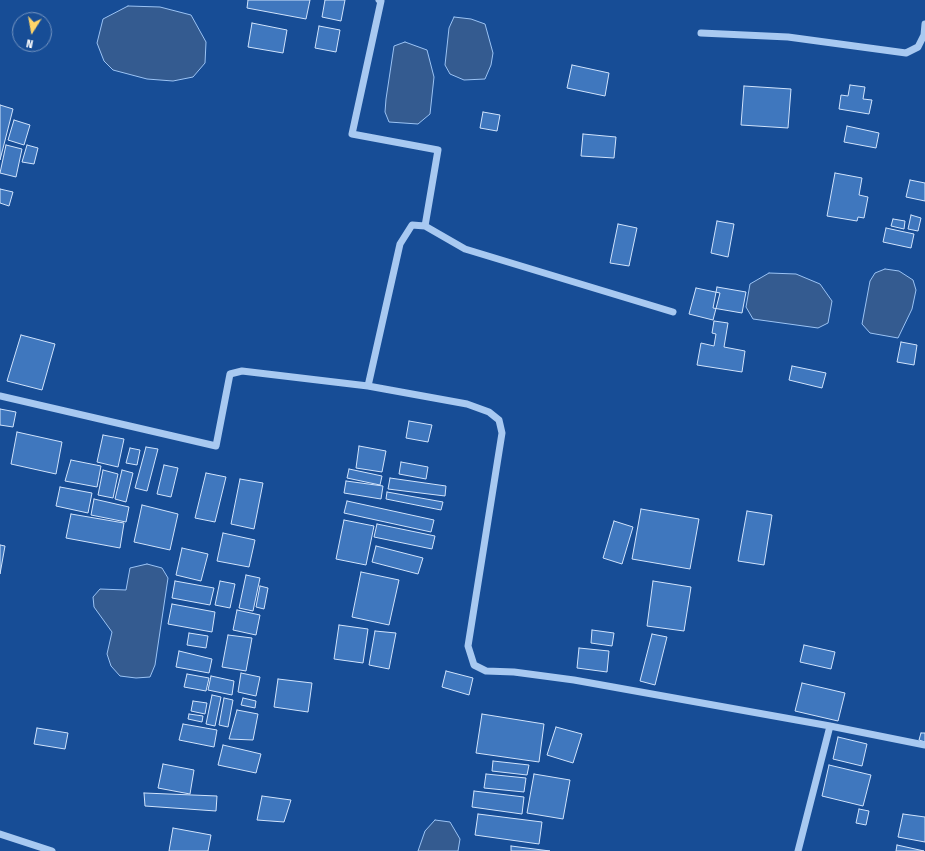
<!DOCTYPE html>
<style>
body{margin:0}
#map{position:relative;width:925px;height:851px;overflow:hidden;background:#174d96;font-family:"Fira Sans Condensed",sans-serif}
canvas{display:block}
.north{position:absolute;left:12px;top:12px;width:40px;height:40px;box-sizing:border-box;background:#174d96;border:1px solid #7494c0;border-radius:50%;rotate:191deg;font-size:11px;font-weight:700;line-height:16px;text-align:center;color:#fff}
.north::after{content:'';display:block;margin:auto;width:14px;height:18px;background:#ffd569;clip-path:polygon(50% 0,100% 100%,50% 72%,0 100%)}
</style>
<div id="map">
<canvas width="925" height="851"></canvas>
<div class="north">N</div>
</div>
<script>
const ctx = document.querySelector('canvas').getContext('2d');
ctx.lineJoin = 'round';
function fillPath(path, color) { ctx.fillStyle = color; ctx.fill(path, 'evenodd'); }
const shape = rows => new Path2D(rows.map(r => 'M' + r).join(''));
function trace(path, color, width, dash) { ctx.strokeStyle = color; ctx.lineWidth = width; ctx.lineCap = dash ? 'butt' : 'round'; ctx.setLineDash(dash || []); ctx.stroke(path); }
const water = shape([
 [128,6,160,7,191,15,206,42,205,63,193,77,173,81,147,79,113,70,104,61,97,43,103,19,128,6],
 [454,17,471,19,485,24,493,53,491,65,485,79,464,80,450,74,445,65,449,28,454,17],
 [405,42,427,50,434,77,430,114,418,124,389,122,385,112,386,99,394,46,405,42],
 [885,269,899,271,913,280,916,290,912,309,898,338,870,333,862,324,870,281,875,273,885,269],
 [769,273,796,274,820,284,832,301,828,323,818,328,753,319,746,307,750,284,769,273],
 [147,564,162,568,168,578,155,665,150,677,136,678,120,676,111,666,107,654,112,632,94,607,93,597,100,589,126,590,130,568,147,564],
 [435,820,450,822,460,839,458,851,418,851,425,831,435,820]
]);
fillPath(water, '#345b90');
trace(water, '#9bc3f4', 1);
const building = shape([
 [248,0,310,0,306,19,247,8,248,0],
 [325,0,345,0,341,21,322,17,325,0],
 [252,23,287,30,283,53,248,47,252,23],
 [319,26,340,30,336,52,315,48,319,26],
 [572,65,609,73,605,96,567,88,572,65],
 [850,85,865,87,863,99,872,100,869,114,839,109,841,95,848,96,850,85],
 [744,86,791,89,788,128,741,125,744,86],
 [0,105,13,109,0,160,0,105],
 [483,112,500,115,497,131,480,128,483,112],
 [14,120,30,125,24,145,8,140,14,120],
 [847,126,879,133,876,148,844,142,847,126],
 [583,134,616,137,614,158,581,156,583,134],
 [6,145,22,149,16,177,0,173,6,145],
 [27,145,38,148,34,164,22,162,27,145],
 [835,173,862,178,859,195,868,197,864,218,858,217,857,221,827,216,835,173],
 [910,180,925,183,925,201,906,197,910,180],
 [0,189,13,192,9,206,0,203,0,189],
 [911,215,921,218,918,231,908,229,911,215],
 [893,219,905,221,904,229,891,226,893,219],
 [717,221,734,224,728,257,711,253,717,221],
 [618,224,637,228,629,266,610,263,618,224],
 [886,228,914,234,911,248,883,242,886,228],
 [717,287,746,292,742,313,713,308,717,287],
 [696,288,720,293,713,320,689,314,696,288],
 [714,321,728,323,724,347,745,351,742,372,697,365,701,343,714,346,716,334,712,333,714,321],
 [21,335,55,344,42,390,7,381,21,335],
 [901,342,917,345,914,365,897,362,901,342],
 [792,366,826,373,822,388,789,380,792,366],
 [0,409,16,412,13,427,0,425,0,409],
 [409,421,432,425,428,442,406,438,409,421],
 [17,432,62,442,56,474,11,464,17,432],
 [103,435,124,439,118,467,97,462,103,435],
 [359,446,386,451,382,472,356,468,359,446],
 [146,447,158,449,147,491,135,488,146,447],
 [130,448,140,450,137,465,126,463,130,448],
 [71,460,101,466,97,487,65,481,71,460],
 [401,462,428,467,426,479,399,474,401,462],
 [164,465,178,468,171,497,157,494,164,465],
 [349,469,382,476,380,485,347,478,349,469],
 [103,470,118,474,113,498,98,495,103,470],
 [122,470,133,473,126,502,115,499,122,470],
 [206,473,226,477,215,522,195,518,206,473],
 [390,478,446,486,445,496,388,489,390,478],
 [240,479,263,483,254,529,231,524,240,479],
 [346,481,383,486,381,499,344,493,346,481],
 [60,487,92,493,88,513,56,506,60,487],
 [387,492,443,502,441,510,386,499,387,492],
 [94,499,129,507,126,522,91,515,94,499],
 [347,501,434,520,431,532,344,513,347,501],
 [142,505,178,514,170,550,134,542,142,505],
 [641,509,699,519,690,569,632,559,641,509],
 [747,511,772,515,764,565,738,561,747,511],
 [71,514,124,523,120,548,66,538,71,514],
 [344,520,374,526,366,565,336,559,344,520],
 [614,521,633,527,622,564,603,558,614,521],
 [377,524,435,536,432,549,374,537,377,524],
 [223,533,255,540,249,567,217,561,223,533],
 [0,545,5,546,0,574,0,545],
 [376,546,423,558,418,574,372,562,376,546],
 [182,548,208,554,201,581,176,575,182,548],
 [361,572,399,580,389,625,352,617,361,572],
 [246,575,260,578,253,611,239,608,246,575],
 [175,581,214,588,210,605,172,598,175,581],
 [220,581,235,584,230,608,215,605,220,581],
 [653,581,691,587,684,631,647,626,653,581],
 [260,586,268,588,264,609,256,607,260,586],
 [172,604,215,612,212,632,168,624,172,604],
 [237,610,260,615,256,635,233,630,237,610],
 [339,625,368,629,363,663,334,659,339,625],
 [592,630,614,633,612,646,591,643,592,630],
 [375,631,396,633,389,669,369,665,375,631],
 [189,633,208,636,206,648,187,645,189,633],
 [652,634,667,637,655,685,640,681,652,634],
 [228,635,252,638,246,671,222,667,228,635],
 [804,645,835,652,831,669,800,662,804,645],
 [579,648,609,651,607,672,577,668,579,648],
 [179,651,212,659,209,673,176,667,179,651],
 [446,671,473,678,469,695,442,687,446,671],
 [241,673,260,677,256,696,238,692,241,673],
 [187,674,209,678,206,691,184,687,187,674],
 [211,676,234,681,232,695,208,690,211,676],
 [278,679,312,683,308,712,274,707,278,679],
 [802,683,845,693,838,721,795,711,802,683],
 [212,695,221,697,215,726,206,724,212,695],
 [224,698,233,700,228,727,219,725,224,698],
 [243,698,256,701,255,708,241,705,243,698],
 [193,701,207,703,205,714,191,711,193,701],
 [237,710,258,714,253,740,229,739,237,710],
 [189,714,203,716,202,722,188,719,189,714],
 [482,714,544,724,539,762,476,753,482,714],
 [183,724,217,730,214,747,179,740,183,724],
 [556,727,582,734,573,763,547,755,556,727],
 [37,728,68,733,65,749,34,744,37,728],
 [921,733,925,733,925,742,919,740,921,733],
 [838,737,867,744,862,766,833,759,838,737],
 [223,745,261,754,256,773,218,765,223,745],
 [493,761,529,765,527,775,492,771,493,761],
 [163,764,194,770,190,794,158,788,163,764],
 [829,765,871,775,863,806,822,796,829,765],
 [486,774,526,778,524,792,484,788,486,774],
 [534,774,570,780,563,819,527,813,534,774],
 [474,791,524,797,522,814,472,807,474,791],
 [144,793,217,796,216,811,145,806,144,793],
 [262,796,291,800,284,822,257,820,262,796],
 [859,809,869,811,866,825,856,823,859,809],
 [478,814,542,822,539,844,475,835,478,814],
 [903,814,925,817,925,842,898,837,903,814],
 [173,828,211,835,208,851,169,851,173,828],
 [897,845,924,851,896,851,897,845],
 [511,846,550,851,511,851,511,846]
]);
fillPath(building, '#3f77be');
trace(building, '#d0e3fc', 1);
trace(shape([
 [701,33,788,37,906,53,918,47,924,35,925,24],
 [425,226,465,249,673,312],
 [368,386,467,404,489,412,499,420,502,433,468,646,474,665,486,671,514,672,574,680,830,726,925,745],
 [0,396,216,446,230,374,242,371,368,386,400,244,412,225,425,226,438,150,352,134,381,1,379,0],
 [0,834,52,851],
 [798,851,830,726]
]), '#a8c9f1', 7);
</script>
